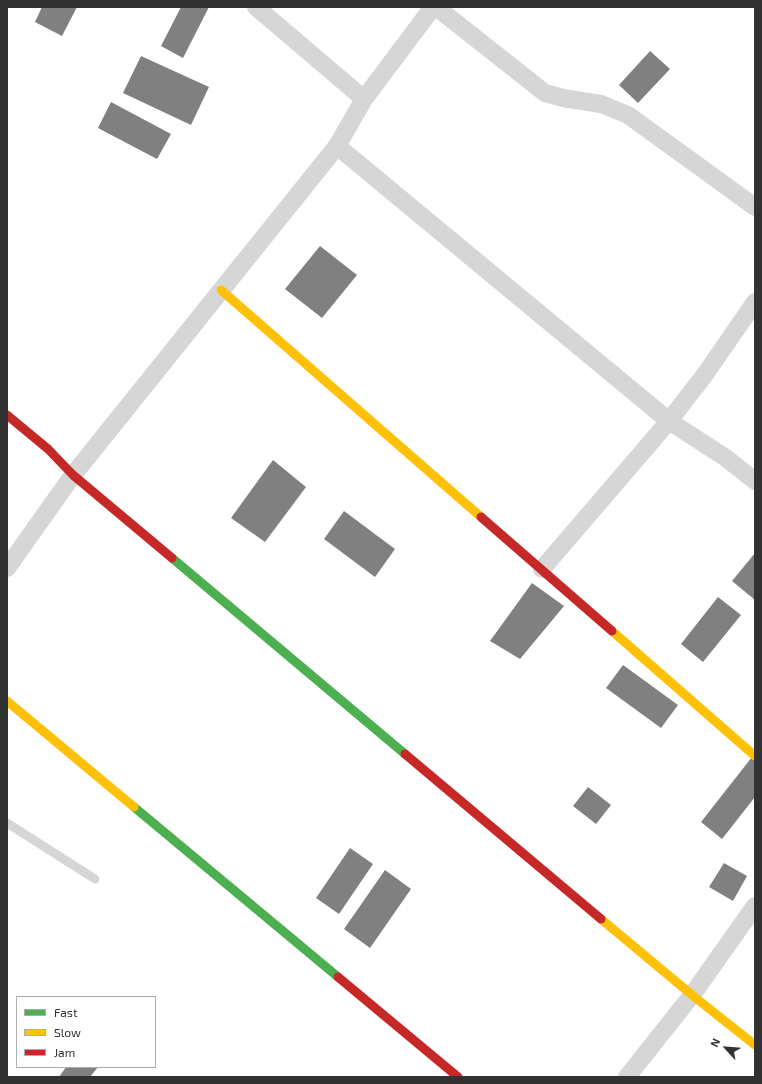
<!DOCTYPE html>
<style>
body{margin:0}
#map{position:relative;width:762px;height:1084px;overflow:hidden;background:#fff;font-family:"Exo 2",sans-serif}
canvas{display:block}
.frame{position:absolute;inset:0;border:8px solid #323232;pointer-events:none}
.legend{position:absolute;left:16px;top:996px;width:140px;height:72px;box-sizing:border-box;background:#fff;border:1px solid #adadad;margin:0;padding:5px 7px;list-style:none;font-size:12px;color:#323232}
.legend li{display:flex;align-items:center;gap:8px;height:20px}
.legend b{width:20px;border:1px solid #adadad}
.north{position:absolute;left:706px;top:1028px;width:40px;height:40px;-webkit-text-stroke:3px #fff;paint-order:stroke;rotate:296deg;font-size:11px;font-weight:700;line-height:16px;text-align:center;color:#323232}
.north::after{content:'';display:block;margin:auto;width:14px;height:18px;background:#323232;clip-path:polygon(50% 0,100% 100%,50% 72%,0 100%)}
</style>
<div id="map">
<canvas width="762" height="1084"></canvas>
<div class="frame"></div>
<ul class="legend">
<li><b style="height:5px;background:#4caf50"></b>Fast</li>
<li><b style="height:5px;background:#ffc107"></b>Slow</li>
<li><b style="height:5px;background:#c62828"></b>Jam</li>
</ul>
<div class="north">N</div>
</div>
<script>
const ctx = document.querySelector('canvas').getContext('2d');
ctx.lineJoin = 'round';
function fillPath(path, color) { ctx.fillStyle = color; ctx.fill(path, 'evenodd'); }
const shape = rows => new Path2D(rows.map(r => 'M' + r).join(''));
function trace(path, color, width, dash) { ctx.strokeStyle = color; ctx.lineWidth = width; ctx.lineCap = dash ? 'butt' : 'round'; ctx.setLineDash(dash || []); ctx.stroke(path); }
fillPath(shape([
 [42,7,77,7,62,36,35,22],
 [181,7,209,7,183,58,161,46],
 [650,51,670,69,638,103,619,85],
 [141,56,209,87,191,125,123,93],
 [111,102,171,134,157,159,98,128],
 [320,246,357,275,322,318,285,289],
 [273,460,306,487,265,542,231,518],
 [344,511,395,549,375,577,324,539],
 [755,553,755,600,732,581],
 [532,583,564,606,520,659,490,641],
 [718,597,741,615,703,662,681,644],
 [623,665,678,705,661,728,606,688],
 [752,757,755,760,755,797,722,839,701,822],
 [588,787,611,805,596,824,573,806],
 [350,848,373,864,339,914,316,898],
 [724,863,747,876,733,901,709,887],
 [385,870,411,889,370,948,344,929],
 [66,1067,98,1067,90,1077,59,1077]
]), '#808080');
trace(shape([
 [7,823,95,879]
]), '#d6d6d6', 9);
trace(shape([
 [256,7,364,99],
 [436,7,545,93,563,98,601,104,628,115,755,207],
 [337,146,669,421,726,458,755,481],
 [7,568,73,475,337,146,364,99,433,7],
 [542,569,669,421,706,373,755,302],
 [627,1077,692,995,755,906]
]), '#d6d6d6', 18);
trace(shape([
 [172,558,405,754],
 [134,807,338,977]
]), '#4caf50', 9);
trace(shape([
 [221,290,481,517],
 [612,631,755,756],
 [7,701,134,807],
 [601,919,692,995,755,1045]
]), '#ffc107', 9);
trace(shape([
 [7,415,48,449,73,475,172,558],
 [481,517,612,631],
 [405,754,601,919],
 [338,977,458,1077]
]), '#c62828', 9);
</script>
